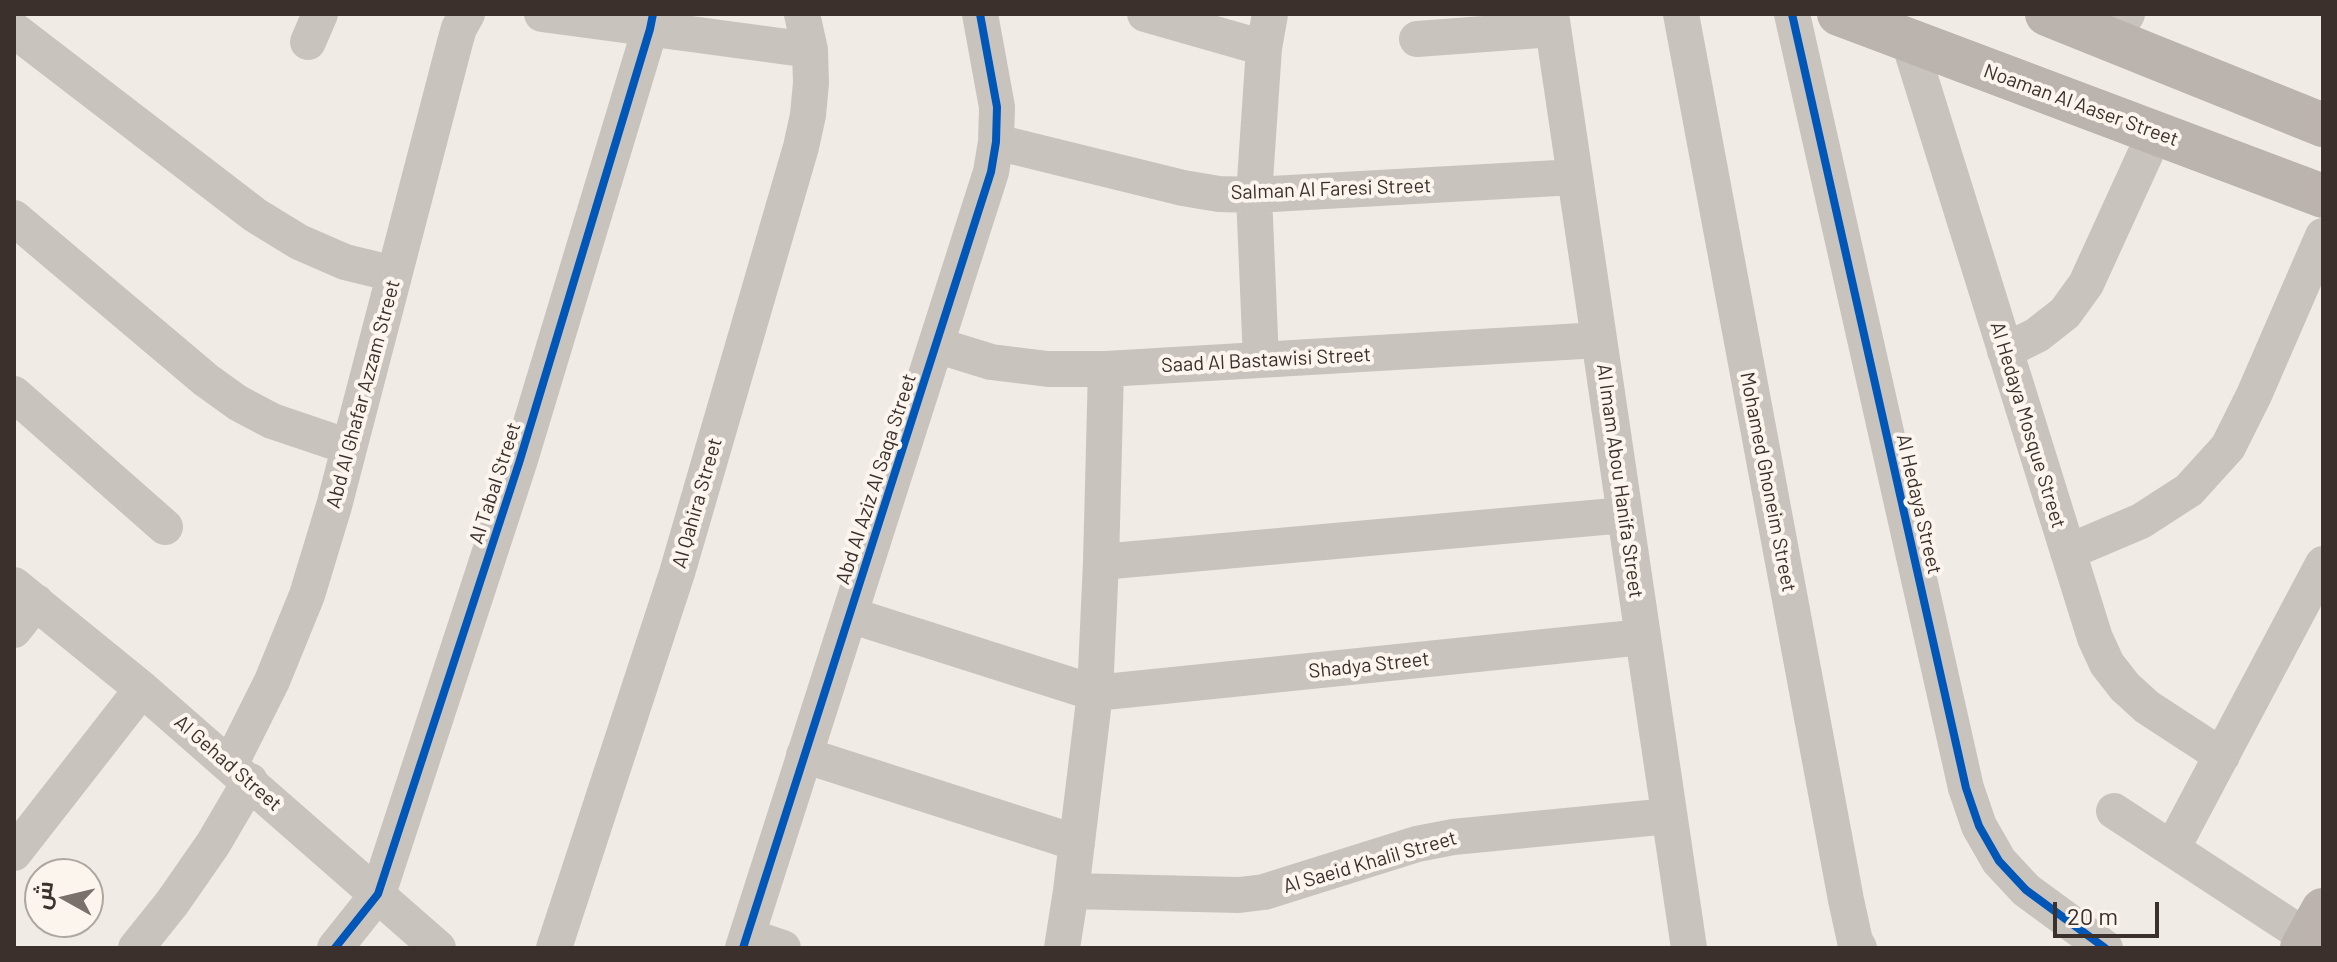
<!DOCTYPE html>
<meta charset="utf-8">
<style>
body{margin:0}
#map{position:relative;width:2337px;height:962px;overflow:hidden;background:#f0ebe5;font-family:Barlow,Cairo,sans-serif}
canvas{display:block}
.frame{position:absolute;inset:0;border:16px solid #3b302b;pointer-events:none}
.north{position:absolute;left:24px;top:858px;width:80px;height:80px;box-sizing:border-box;background:#fbf5ee;border:2px solid #aea6a0;border-radius:50%;rotate:278deg;font-size:22px;font-weight:700;line-height:32px;text-align:center;color:#3b302b}
.north::after{content:'';display:block;margin:auto;width:28px;height:36px;background:#7a716c;clip-path:polygon(50% 0,100% 100%,50% 72%,0 100%)}
.scale{position:absolute;left:2053px;top:902px;width:106px;height:36px;box-sizing:border-box;border:4px solid #3b302b;border-top:0;padding-left:10px;font-size:24px;line-height:28px;white-space:nowrap;color:#3b302b;-webkit-text-stroke:6px #fbf5ee;paint-order:stroke}
</style>
<div id="map">
<canvas width="2337" height="962"></canvas>
<div class="frame"></div>
<div class="north">ش</div>
<div class="scale">20 m</div>
</div>
<script>
const ctx = document.querySelector('canvas').getContext('2d');
ctx.lineJoin = 'round';
const shape = rows => new Path2D(rows.map(r => 'M' + r).join(''));
function trace(path, color, width, dash) { ctx.strokeStyle = color; ctx.lineWidth = width; ctx.lineCap = dash ? 'butt' : 'round'; ctx.setLineDash(dash || []); ctx.stroke(path); }
function label(font, color, halo, rows, align = 'center') {
  ctx.font = font + ' Barlow,sans-serif'; ctx.lineWidth = 8; ctx.setLineDash([]); ctx.textBaseline = 'middle'; ctx.strokeStyle = halo; ctx.fillStyle = color; for (const [text, x, y, turn = 0] of rows) {
    ctx.save(); ctx.translate(x, y); ctx.rotate((+turn || 0) * Math.PI / 180); ctx.textAlign = isNaN(turn) ? turn : align; if (halo) ctx.strokeText(text, 0, 0); ctx.fillText(text, 0, 0); ctx.restore();
  }
}
trace(shape([
 [542,14,810,50],
 [1145,14,1264,48],
 [1551,14,1689,948],
 [1681,14,1846,900,1855,941,1859,948],
 [1792,14,1966,788,1979,826,1999,861,2026,890,2105,948],
 [14,30,255,215,299,242,345,262,394,274],
 [1417,39,1553,29],
 [2112,40,2127,14],
 [308,42,320,14],
 [1909,42,2095,638,2107,664,2125,687,2147,707,2222,756],
 [996,142,1183,188,1219,194,1254,195,1575,177],
 [14,218,206,380,238,403,272,421,349,447],
 [936,345,991,362,1048,369,1106,369,1599,340],
 [2005,351,2037,335,2065,313,2086,284,2155,133],
 [1261,360,1254,195,1264,48,1270,14],
 [14,394,165,527],
 [2068,552,2141,521,2189,490,2228,447,2254,395,2323,236],
 [1101,562,1625,515],
 [14,585,142,689,438,948],
 [850,615,1095,693,1643,637],
 [14,630,36,602],
 [804,755,1077,843],
 [230,765,272,681,307,595,334,506,455,42,459,28,467,14],
 [2114,811,2308,938],
 [2172,849,2323,564],
 [14,853,142,689],
 [1071,891,1239,895,1264,892,1417,844,1453,837,1669,816],
 [747,936,783,948],
 [136,948,172,903,213,844,250,781],
 [335,948,378,894,519,463,650,29,653,14],
 [554,948,677,573,801,147,808,115,811,83,810,50,802,14],
 [743,948,991,172,996,142,997,107,980,14],
 [1062,948,1071,891,1095,693,1101,562,1106,369]
]), '#c9c3be', 36);
trace(shape([
 [1839,14,2323,196],
 [2047,14,2323,125],
 [2302,948,2323,910]
]), '#bab3ae', 44);
trace(shape([
 [1792,14,1966,788,1979,826,1999,861,2026,890,2105,948],
 [335,948,378,894,519,463,650,29,653,14],
 [743,948,991,172,996,142,997,107,980,14]
]), '#0057b8', 8);
label('20px', '#3b302b', '#fbf5ee', [
 ["Noaman Al Aaser Street",2081,105,20],
 ["Salman Al Faresi Street",1331,189,-2],
 ["Saad Al Bastawisi Street",1266,360,-3],
 ["Abd Al Ghafar Azzam Street",363,394,-75],
 ["Al Hedaya Mosque Street",2028,425,73],
 ["Abd Al Aziz Al Saqa Street",876,479,-72],
 ["Al Imam Abou Hanifa Street",1620,481,82],
 ["Mohamed Ghoneim Street",1768,482,79],
 ["Al Tabal Street",495,483,-72],
 ["Al Qahira Street",697,503,-74],
 ["Al Hedaya Street",1919,504,77],
 ["Shadya Street",1369,665,-6],
 ["Al Gehad Street",228,763,41],
 ["Al Saeid Khalil Street",1370,862,-16]
]);
</script>
